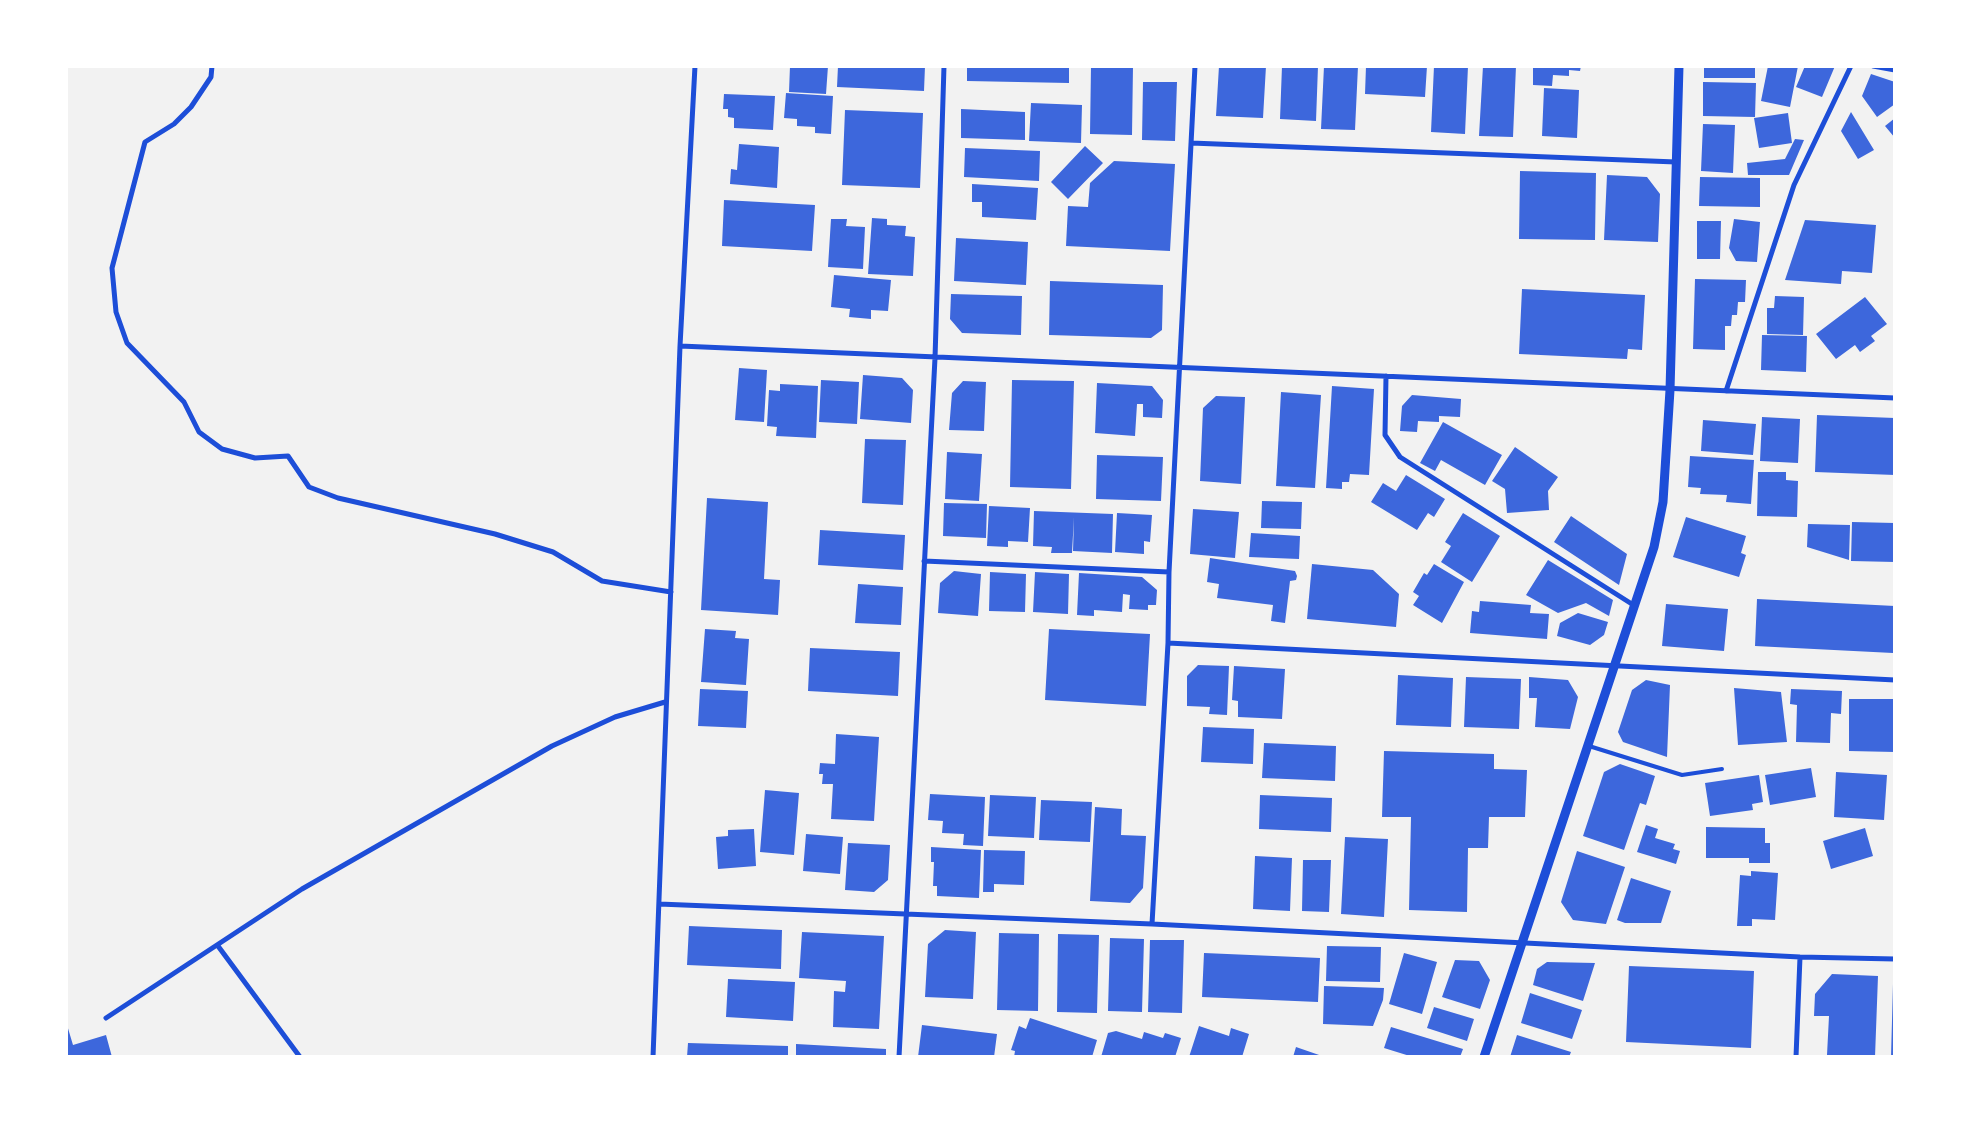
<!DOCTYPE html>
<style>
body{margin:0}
#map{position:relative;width:1961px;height:1123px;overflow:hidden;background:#f2f2f2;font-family:Figtree,sans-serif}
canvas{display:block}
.frame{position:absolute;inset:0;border:68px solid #fff;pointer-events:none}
</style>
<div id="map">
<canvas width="1961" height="1123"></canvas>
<div class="frame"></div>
</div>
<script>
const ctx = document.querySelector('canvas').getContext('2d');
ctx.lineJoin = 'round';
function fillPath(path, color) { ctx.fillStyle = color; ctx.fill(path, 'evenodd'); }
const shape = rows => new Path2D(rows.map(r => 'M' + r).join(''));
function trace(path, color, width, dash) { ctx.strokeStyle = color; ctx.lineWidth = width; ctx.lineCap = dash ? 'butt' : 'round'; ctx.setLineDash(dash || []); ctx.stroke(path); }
fillPath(shape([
 [790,66,828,66,826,94,789,92],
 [838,66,925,66,924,91,837,87],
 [967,66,1069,66,1069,83,967,81],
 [1091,66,1133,66,1132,135,1090,134],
 [1219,66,1266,66,1263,118,1216,116],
 [1282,66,1318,66,1316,121,1280,119],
 [1324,66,1358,66,1355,130,1321,129],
 [1366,66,1427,66,1425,97,1365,94],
 [1434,66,1468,66,1465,134,1431,132],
 [1483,66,1516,66,1513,137,1479,136],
 [1533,66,1581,66,1580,71,1569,70,1569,76,1553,75,1552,86,1533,85],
 [1704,66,1755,66,1755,78,1704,78],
 [1768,66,1798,66,1790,107,1761,101],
 [1805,66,1835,66,1822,97,1796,87],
 [1871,74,1895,82,1895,104,1877,117,1862,96],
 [1143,82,1177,82,1175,141,1142,140],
 [1703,82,1756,83,1755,117,1703,116],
 [1544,88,1579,90,1577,138,1542,136],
 [786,93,833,96,831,134,815,133,815,127,797,126,797,119,784,118],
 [724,94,775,96,773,130,734,128,734,118,728,117,728,109,723,109],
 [1031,103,1082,105,1081,143,1029,141],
 [961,109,1025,112,1025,140,961,138],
 [845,110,923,113,920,188,842,185],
 [1851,112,1874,150,1858,159,1841,131],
 [1788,113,1792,143,1759,148,1754,118],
 [1895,118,1895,138,1885,126],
 [1703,124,1735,125,1733,173,1701,171],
 [1795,139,1804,140,1789,175,1748,175,1747,163,1785,159],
 [739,144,779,147,777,188,730,184,731,169,737,170],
 [1085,146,1103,163,1068,199,1051,182],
 [965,148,1040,151,1039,181,964,177],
 [1114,161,1175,164,1170,251,1066,246,1068,206,1088,207,1090,183],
 [1520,171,1596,173,1595,240,1519,239],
 [1607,175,1647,177,1660,194,1658,242,1604,240],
 [1700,177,1760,178,1760,207,1699,206],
 [972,184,1038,188,1036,220,982,217,982,202,972,202],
 [724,200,815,205,812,251,722,246],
 [872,218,887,219,887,225,906,226,905,236,915,237,913,276,868,274],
 [831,219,847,219,846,226,865,227,863,269,828,267],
 [1734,219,1760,222,1757,262,1736,261,1729,248],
 [1805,220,1876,225,1872,273,1842,271,1841,284,1785,280],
 [1697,221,1721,221,1720,259,1697,259],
 [956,238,1028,242,1026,285,954,281],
 [834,275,891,280,888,311,871,310,871,319,849,317,850,309,831,307],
 [1695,279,1746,280,1745,302,1738,302,1737,315,1732,315,1731,326,1725,326,1725,350,1693,349],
 [1050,281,1163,285,1162,330,1151,338,1049,335],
 [1522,289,1645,295,1642,350,1628,349,1627,359,1519,354],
 [951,294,1022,296,1021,335,962,333,950,319],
 [1775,296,1804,297,1803,335,1767,334,1767,308,1774,308],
 [1865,297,1887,324,1871,336,1875,341,1860,352,1855,345,1836,359,1816,334],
 [1762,335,1807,336,1806,372,1761,370],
 [739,368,767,370,764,422,735,420],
 [863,375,902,378,913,390,911,423,860,419],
 [821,380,859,382,857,424,819,422],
 [1012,380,1074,381,1071,489,1010,487],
 [963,381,986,382,984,431,949,430,952,393],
 [1097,383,1152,386,1163,400,1162,418,1143,417,1143,404,1137,404,1135,436,1095,433],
 [780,384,818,386,816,438,776,436,777,427,767,426,769,390,780,391],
 [1332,386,1374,389,1369,475,1350,474,1349,482,1342,482,1342,489,1326,488],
 [1281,392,1321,395,1315,488,1276,486],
 [1412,395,1461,399,1460,417,1439,416,1439,422,1418,421,1417,432,1400,431,1402,406],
 [1216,396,1245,397,1241,484,1200,481,1203,408],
 [1817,415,1895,418,1895,475,1815,472],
 [1762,417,1800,419,1798,463,1760,461],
 [1703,420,1756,424,1753,455,1701,451],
 [1443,422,1502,455,1485,485,1441,460,1435,471,1420,463],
 [865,439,906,440,903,505,862,503],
 [1515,447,1558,477,1548,491,1549,510,1507,513,1505,489,1492,481],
 [947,452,982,454,979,501,945,499],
 [1097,455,1163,457,1161,501,1096,499],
 [1690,456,1754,460,1751,504,1726,502,1727,495,1700,494,1701,488,1688,487],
 [1758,472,1786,472,1786,480,1798,481,1797,517,1757,516],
 [1406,475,1445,499,1434,517,1428,513,1417,530,1371,502,1383,483,1396,491],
 [707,498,768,502,764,579,780,580,778,615,701,610],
 [1262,501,1302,502,1301,529,1261,528],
 [944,503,987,504,986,538,943,536],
 [989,506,1030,508,1028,542,1008,541,1008,547,987,546],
 [1193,509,1239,512,1235,558,1190,554],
 [1034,511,1113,514,1112,553,1073,551,1074,517,1072,553,1051,553,1052,547,1033,546],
 [1117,513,1152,515,1150,542,1144,541,1144,554,1115,552],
 [1463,513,1500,536,1472,582,1441,562,1451,546,1445,542],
 [1571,516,1627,554,1619,585,1554,542],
 [1686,517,1746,536,1741,553,1746,555,1739,577,1673,557],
 [1852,522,1895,523,1895,562,1851,561],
 [1808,524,1850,525,1849,560,1807,547],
 [820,530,905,535,903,570,818,565],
 [1251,533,1300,536,1299,559,1249,557],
 [1210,558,1295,571,1297,576,1296,580,1290,581,1285,623,1271,621,1273,605,1217,598,1219,584,1207,582],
 [1548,560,1613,600,1609,616,1586,603,1558,613,1526,595],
 [1312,564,1373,570,1399,594,1396,627,1307,619],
 [1434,564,1464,582,1442,623,1413,605,1419,596,1413,592,1424,573,1427,575],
 [954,571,981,574,978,616,938,613,940,583],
 [990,572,1026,574,1025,612,989,611],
 [1035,572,1069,574,1068,614,1033,612],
 [1079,573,1142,577,1157,590,1156,605,1148,605,1148,610,1129,609,1130,595,1123,594,1122,612,1094,610,1094,616,1077,615],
 [858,584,903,587,901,625,855,623],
 [1757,599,1895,606,1893,653,1755,646],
 [1480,601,1531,605,1530,613,1549,614,1547,639,1470,633,1472,611,1479,612],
 [1666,604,1728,609,1724,651,1662,646],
 [1578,613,1608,622,1604,635,1590,645,1557,636,1560,623],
 [705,629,736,631,735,638,749,639,746,685,701,682],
 [1049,629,1150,634,1146,706,1045,700],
 [810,648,900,652,898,696,808,691],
 [1198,665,1229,666,1227,715,1209,714,1210,707,1187,706,1187,676],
 [1234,666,1285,669,1282,719,1238,717,1238,701,1232,700],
 [1398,675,1453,678,1451,727,1396,725],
 [1466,677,1521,679,1519,729,1464,727],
 [1529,677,1568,680,1578,697,1570,729,1535,727,1537,698,1529,698],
 [1646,680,1670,685,1667,757,1623,742,1618,732,1632,690],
 [1734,688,1781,692,1787,742,1738,745],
 [700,689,748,691,746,728,698,726],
 [1791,689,1842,691,1841,714,1831,713,1830,743,1796,742,1797,705,1790,704],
 [1849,699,1895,699,1895,752,1849,751],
 [1203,727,1254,729,1253,764,1201,762],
 [836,734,879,737,874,821,831,819,833,784,822,784,823,774,819,774,820,763,835,764],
 [1264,743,1336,746,1335,781,1262,778],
 [1384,751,1494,754,1494,769,1527,770,1525,817,1489,817,1488,848,1468,848,1467,912,1409,910,1411,817,1382,817],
 [1620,764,1655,776,1646,805,1640,803,1624,850,1583,836,1604,772],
 [1811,768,1816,797,1770,805,1765,775],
 [1836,772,1887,775,1884,820,1834,817],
 [1759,775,1763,802,1752,804,1753,810,1710,816,1705,783],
 [765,790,799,793,794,855,760,852],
 [930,794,985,797,983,846,963,845,964,834,942,833,943,821,928,820],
 [990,795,1036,797,1034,838,988,836],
 [1260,795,1332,798,1331,832,1259,829],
 [1041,800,1092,802,1090,842,1039,840],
 [1095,807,1122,809,1121,835,1146,836,1143,888,1130,903,1090,901],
 [1646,825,1658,829,1655,838,1675,844,1673,849,1680,851,1676,864,1637,852],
 [1706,827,1765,828,1765,843,1770,843,1770,863,1749,863,1749,858,1706,858],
 [1865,828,1873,856,1831,869,1823,841],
 [754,829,756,866,718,869,716,837,728,836,728,830],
 [806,834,843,837,840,874,803,871],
 [1345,837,1388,839,1384,917,1341,914],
 [848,843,890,845,888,880,874,892,845,890],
 [931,847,981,850,979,898,937,896,937,886,933,886,934,862,931,862],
 [984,850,1025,851,1024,885,994,884,994,892,983,892],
 [1577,851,1625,867,1606,924,1573,920,1561,902],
 [1255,856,1292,858,1290,911,1253,909],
 [1303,860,1331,860,1329,912,1302,911],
 [1751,871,1778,873,1775,920,1752,919,1752,926,1737,926,1740,875,1751,876],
 [1631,878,1671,891,1661,923,1625,923,1617,920],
 [689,926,782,930,781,969,687,965],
 [945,930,976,932,973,999,925,997,928,944],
 [802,932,884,936,879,1029,833,1027,834,991,845,992,846,981,799,978],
 [999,933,1039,934,1038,1011,997,1010],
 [1058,934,1099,935,1097,1013,1057,1012],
 [1110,938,1144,939,1142,1012,1108,1011],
 [1150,940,1184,940,1182,1013,1148,1012],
 [1327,946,1381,947,1380,982,1326,981],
 [1204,953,1320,958,1318,1002,1202,997],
 [1404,953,1437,962,1422,1014,1389,1004],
 [1455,960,1479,961,1490,980,1480,1009,1442,997],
 [1547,962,1595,963,1583,1001,1533,985,1537,969],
 [1629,966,1754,971,1751,1048,1626,1042],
 [1832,974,1878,976,1875,1057,1827,1055,1829,1016,1814,1016,1815,994],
 [728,979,795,982,793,1021,726,1017],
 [1893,984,1895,984,1895,1057,1891,1057],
 [1324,986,1384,988,1383,1000,1373,1026,1323,1024],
 [1530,993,1582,1010,1572,1039,1521,1023],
 [1434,1007,1474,1019,1467,1041,1427,1028],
 [1030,1018,1097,1040,1092,1057,1014,1057,1015,1051,1011,1050,1019,1026,1026,1029],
 [67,1025,73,1045,106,1035,112,1057,66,1057],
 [922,1025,997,1034,994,1057,918,1057],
 [1199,1026,1229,1036,1231,1028,1249,1034,1242,1057,1189,1057],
 [1391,1027,1463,1049,1460,1057,1413,1057,1384,1048],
 [1116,1031,1142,1039,1144,1032,1163,1038,1165,1033,1181,1038,1175,1057,1101,1057,1108,1033],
 [1517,1035,1571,1052,1569,1057,1510,1057],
 [688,1043,788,1046,788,1057,687,1057],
 [796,1044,886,1049,886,1057,796,1057],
 [1296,1047,1322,1056,1322,1057,1293,1057]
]), '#3d67dc');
trace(shape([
 [1589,746,1682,775,1722,769]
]), '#1d4ed8', 4);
trace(shape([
 [212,66,211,77,191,107,174,124,145,142,112,268,116,312,127,343,184,402,199,432,222,449,255,458,288,456,309,487,338,498,495,534,553,552,602,581,671,592],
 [1873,66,1895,70],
 [1191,143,1676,162],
 [680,346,1895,398],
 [1386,376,1385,435,1400,457,1635,606],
 [1726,391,1794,185,1851,66],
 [924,561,1169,572],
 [1168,643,1895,680],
 [659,904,1152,924,1800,957,1895,959],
 [1152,924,1168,643,1169,572,1195,66],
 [218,946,300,1057],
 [106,1018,302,889,552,746,615,717,665,702],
 [653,1057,680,346,695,66],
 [899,1057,935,358,944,66],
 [1796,1057,1800,957]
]), '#1d4ed8', 5);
trace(shape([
 [1484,1057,1654,547,1663,502,1670,390,1679,66]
]), '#1d4ed8', 9);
</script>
